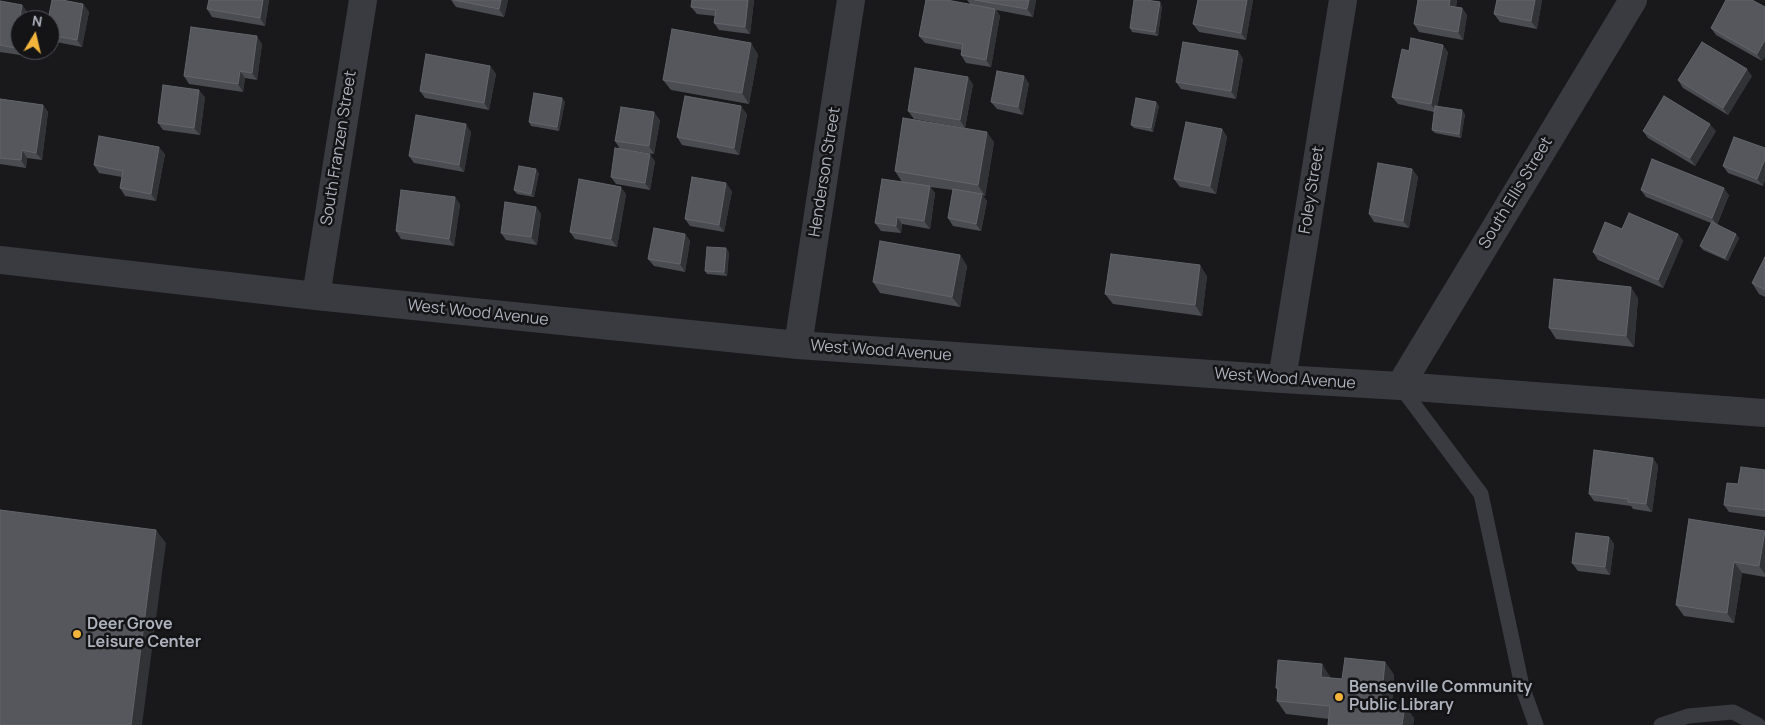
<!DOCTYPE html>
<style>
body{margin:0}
#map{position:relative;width:1765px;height:725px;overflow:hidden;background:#19191c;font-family:Manrope,sans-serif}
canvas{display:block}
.north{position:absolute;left:10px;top:10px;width:50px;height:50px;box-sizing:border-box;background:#141417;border:1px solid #515359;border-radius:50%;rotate:9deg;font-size:14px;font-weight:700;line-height:20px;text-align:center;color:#acb1bb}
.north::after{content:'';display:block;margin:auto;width:18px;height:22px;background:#f2b43b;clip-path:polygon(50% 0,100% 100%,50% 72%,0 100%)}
</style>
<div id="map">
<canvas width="1765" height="725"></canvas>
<div class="north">N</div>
</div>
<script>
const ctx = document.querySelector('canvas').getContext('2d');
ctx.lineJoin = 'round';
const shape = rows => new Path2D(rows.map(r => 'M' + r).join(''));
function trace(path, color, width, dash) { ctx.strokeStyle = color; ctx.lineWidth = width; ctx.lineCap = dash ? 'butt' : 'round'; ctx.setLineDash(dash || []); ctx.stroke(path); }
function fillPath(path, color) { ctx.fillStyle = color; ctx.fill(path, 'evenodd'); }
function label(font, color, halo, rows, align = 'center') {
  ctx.font = font + ' Manrope,sans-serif'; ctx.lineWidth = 5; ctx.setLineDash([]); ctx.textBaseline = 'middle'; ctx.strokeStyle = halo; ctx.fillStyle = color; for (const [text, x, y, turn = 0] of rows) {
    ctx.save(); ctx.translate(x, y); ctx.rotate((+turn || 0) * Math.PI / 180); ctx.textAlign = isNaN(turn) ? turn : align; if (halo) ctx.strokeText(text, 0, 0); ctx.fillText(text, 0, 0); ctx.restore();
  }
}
trace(shape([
 [1400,386,1481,494,1522,686,1536,725],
 [1661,725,1688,716,1733,712,1758,725]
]), '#3a3b41', 15);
trace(shape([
 [0,260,316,296,798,345,1282,379,1400,386,1765,413],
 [316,296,363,0],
 [798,345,851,0],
 [1282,379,1343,0],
 [1400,386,1633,0]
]), '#3a3b41', 28);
fillPath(shape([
 [269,0,265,26,212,17,207,9],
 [451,0,508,0,504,17,456,7],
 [754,0,750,34,719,30,714,23,715,16,697,14,691,7],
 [967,0,1036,0,1033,17,996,10,1000,16,991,67,966,63,961,55,962,50,925,43,919,36,970,4],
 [1198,0,1253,0,1246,40,1199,32,1193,24],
 [1418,0,1457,0,1456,7,1462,8,1467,15,1463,40,1419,32,1414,24],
 [1497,0,1542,0,1537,29,1500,22,1494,14],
 [1726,0,1762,61,1716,35,1711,28],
 [0,1,22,5,27,12,20,50,21,50,20,55,0,52],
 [83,4,89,12,82,47,51,41,50,40,50,20],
 [1162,6,1158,36,1132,32,1130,28],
 [262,44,257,80,245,78,243,92,189,84,184,76],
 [1238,51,1243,59,1236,99,1181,89,1176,82],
 [1409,51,1448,52,1437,107,1465,114,1461,138,1435,133,1432,130,1434,112,1398,104,1392,97],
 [758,54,749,104,671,90,663,80],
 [490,66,496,74,489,110,425,98,420,91],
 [1752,76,1728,115,1683,88,1678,80],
 [1029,83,1023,115,997,109,991,102],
 [973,84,965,128,914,119,908,111],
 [205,97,200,135,163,130,158,123],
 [562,98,565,102,559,131,531,126,529,122],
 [0,99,43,105,48,112,42,160,27,158,26,168,0,164],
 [1156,102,1159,106,1153,132,1134,128,1131,125],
 [747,114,739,155,682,145,677,137],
 [660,120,654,154,620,149,615,141],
 [1222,129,1227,137,1216,194,1180,187,1174,179],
 [1643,131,1716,131,1695,166,1648,138],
 [471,132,464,172,414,163,409,156],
 [994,142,985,196,982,195,987,201,981,231,953,226,948,218,953,190,930,187,935,193,930,229,902,224,901,233,881,231,875,223,902,182,895,171],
 [1765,148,1765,180,1763,186,1728,173,1723,166],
 [165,154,156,201,125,196,120,188,122,177,99,173,94,165],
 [655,161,650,190,616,184,611,177],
 [1412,169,1418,177,1409,228,1374,222,1369,214],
 [539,173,534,197,517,194,514,190],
 [1641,190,1729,195,1717,225,1739,238,1728,261,1703,250,1700,246,1711,223,1646,197],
 [732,191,724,232,690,226,685,219],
 [626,194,617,247,575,239,570,232],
 [460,204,454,246,401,239,396,231],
 [536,207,541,214,537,245,506,240,501,233],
 [685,234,690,241,685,272,654,266,648,259],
 [1678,234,1683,241,1663,288,1598,260,1593,252],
 [729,252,727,276,707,274,705,271],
 [960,255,967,266,960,307,880,293,873,282],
 [1765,257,1765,297,1759,294,1752,283],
 [1207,276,1202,316,1113,304,1105,294],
 [1638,298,1634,347,1556,339,1549,328],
 [1653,458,1658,466,1652,512,1633,509,1631,506,1594,501,1589,494],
 [1765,470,1765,517,1729,512,1724,505,1738,484],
 [1765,531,1765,577,1742,573,1734,623,1684,616,1676,605],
 [1609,537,1614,544,1610,575,1578,571,1572,563],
 [1385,662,1394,675,1392,704,1414,718,1413,725,1328,725,1329,719,1286,714,1277,701,1278,691,1276,688,1331,678,1342,679]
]), '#4a4c51');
fillPath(shape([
 [263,0,269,0,265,26,260,18],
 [501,0,508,0,504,17,499,9],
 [748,0,754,0,750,34,745,27],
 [1029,0,1036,0,1033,17,1027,9],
 [1247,0,1253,0,1246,40,1241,33],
 [1450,0,1457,0,1455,13,1449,6],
 [1535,0,1542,0,1537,29,1531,21],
 [1160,2,1162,6,1158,36,1155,32],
 [83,4,89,12,82,47,77,40],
 [22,5,27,12,26,20,20,20,20,50,21,50,20,55,15,48],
 [1462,8,1467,15,1463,40,1458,32],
 [995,9,1000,16,991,67,986,60],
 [257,36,262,44,257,80,252,73],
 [1765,40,1765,57,1762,61,1757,54],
 [751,43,758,54,749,104,742,93],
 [1443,45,1448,52,1436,112,1431,104],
 [1238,51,1243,59,1236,99,1231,91],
 [490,66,496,74,489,110,484,103],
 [1747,69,1752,76,1728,115,1723,108],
 [240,71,245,78,243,92,238,84],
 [1024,76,1029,83,1023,115,1018,107],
 [968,77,973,84,965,128,960,120],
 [199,90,205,97,200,135,194,128],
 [562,98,565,102,559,131,557,127],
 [1156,102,1159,106,1153,132,1151,128],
 [43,105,48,112,42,160,36,153],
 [741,106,747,114,739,155,734,148],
 [1462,110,1465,114,1461,138,1459,134],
 [654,112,660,120,654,154,649,146],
 [466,124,471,132,464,172,459,165],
 [1710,124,1716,131,1695,166,1690,158],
 [1222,129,1227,137,1216,194,1210,186],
 [987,132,994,142,985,196,978,185],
 [159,147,165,154,156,201,151,194],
 [22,150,27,158,26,168,21,160],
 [650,154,655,161,650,190,645,183],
 [1765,159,1765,180,1763,186,1757,179],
 [536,169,539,173,534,197,531,194],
 [1412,169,1418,177,1409,228,1403,221],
 [726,183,732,191,724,232,719,225],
 [930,186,935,193,930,229,924,221],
 [621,187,626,194,617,247,611,239],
 [1724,188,1729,195,1717,225,1712,218],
 [982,194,987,201,981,231,976,224],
 [455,197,460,204,454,246,449,239],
 [536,207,541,214,537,245,531,237],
 [897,217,902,224,901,233,896,226],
 [685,234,690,241,685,272,680,264],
 [1678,234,1683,241,1663,288,1658,280],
 [1736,234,1739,238,1728,261,1725,258],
 [726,248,729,252,727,276,724,272],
 [960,255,967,266,960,307,952,297],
 [1200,265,1207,276,1202,316,1195,305],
 [1631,287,1638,298,1634,347,1626,336],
 [1653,458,1658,466,1652,512,1646,504],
 [156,530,166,543,142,725,131,725],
 [1765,531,1765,574,1759,566],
 [1609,537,1614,544,1610,575,1605,567],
 [1734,562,1742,573,1734,623,1727,613],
 [1385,662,1394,675,1390,716,1381,703],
 [1322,664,1331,678,1330,691,1321,677],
 [1405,705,1414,718,1413,725,1402,725]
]), '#323337');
const building = shape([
 [52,0,62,0,83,4,77,40,50,35,50,20,48,20,52,0],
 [209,0,263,0,260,18,207,9,209,0],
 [454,0,501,0,499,9,454,0],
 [692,0,748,0,745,27,714,23,716,10,691,7,692,0],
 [926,0,947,0,995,9,986,60,961,55,963,44,919,36,926,0],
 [975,0,1029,0,1027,9,975,0],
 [1134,0,1146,0,1160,2,1155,32,1130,28,1134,0],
 [1198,0,1247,0,1241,33,1193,24,1198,0],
 [1418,0,1450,0,1449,6,1462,8,1458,32,1414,24,1418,0],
 [1497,0,1535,0,1531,21,1494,14,1497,0],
 [1726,0,1752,0,1765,7,1765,40,1757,54,1711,28,1726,0],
 [0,1,22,5,15,48,0,45,0,1],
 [191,27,257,36,252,73,240,71,238,84,184,76,191,27],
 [672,29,751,43,742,93,663,80,672,29],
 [1411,38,1443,45,1431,104,1392,97,1402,49,1409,51,1411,38],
 [1183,42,1238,51,1231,91,1176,82,1183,42],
 [1702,42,1747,69,1723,108,1678,80,1702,42],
 [426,54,490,66,484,103,420,91,426,54],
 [915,68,968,77,960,120,908,111,915,68],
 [997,71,1024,76,1018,107,991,102,997,71],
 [163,85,199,90,194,128,158,123,163,85],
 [534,93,562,98,557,127,529,122,534,93],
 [685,96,741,106,734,148,677,137,685,96],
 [1664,96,1710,124,1690,158,1643,131,1664,96],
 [1136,98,1156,102,1151,128,1131,125,1136,98],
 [0,99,43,105,36,153,22,150,21,160,0,158,0,99],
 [1435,106,1462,110,1459,134,1432,130,1435,106],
 [621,107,654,112,649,146,615,141,621,107],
 [416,115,466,124,459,165,409,156,416,115],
 [903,118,987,132,978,185,895,171,903,118],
 [1186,122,1222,129,1210,186,1174,179,1186,122],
 [99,136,159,147,151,194,120,188,123,171,94,165,99,136],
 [1734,137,1765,148,1765,159,1757,179,1723,166,1734,137],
 [615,148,650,154,645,183,611,177,615,148],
 [1652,159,1724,188,1712,218,1641,190,1652,159],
 [1378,163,1412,169,1403,221,1369,214,1378,163],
 [519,166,536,169,531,194,514,190,519,166],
 [692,177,726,183,719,225,685,219,692,177],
 [579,179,621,187,611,239,570,232,579,179],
 [882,179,930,186,924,221,897,217,896,226,875,223,882,179],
 [953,189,982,194,976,224,948,218,953,189],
 [401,190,455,197,449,239,396,231,401,190],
 [505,202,536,207,531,237,501,233,505,202],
 [1629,213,1678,234,1658,280,1593,252,1605,222,1622,229,1629,213],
 [1712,222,1736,234,1725,258,1700,246,1712,222],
 [654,228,685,234,680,264,648,259,654,228],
 [880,241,960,255,952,297,873,282,880,241],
 [707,247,726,248,724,272,705,271,707,247],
 [1111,254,1200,265,1195,305,1105,294,1111,254],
 [1765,257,1765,290,1752,283,1765,257],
 [1554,279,1631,287,1626,336,1549,328,1554,279],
 [1594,450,1653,458,1646,504,1628,502,1628,499,1589,494,1594,450],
 [1741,467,1765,470,1765,510,1724,505,1727,483,1738,484,1741,467],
 [0,510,156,530,131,725,0,725,0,510],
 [1689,519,1765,531,1759,566,1734,562,1727,613,1676,605,1689,519],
 [1576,533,1609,537,1605,567,1572,563,1576,533],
 [1345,658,1385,662,1381,703,1405,705,1402,725,1328,725,1330,706,1277,701,1278,688,1276,688,1278,660,1322,664,1321,677,1342,679,1345,658]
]);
fillPath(building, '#55575c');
trace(building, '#62656b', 1);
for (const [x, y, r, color] of [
 [77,634,5,"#f2b43b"],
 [1339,697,5,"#f2b43b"]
]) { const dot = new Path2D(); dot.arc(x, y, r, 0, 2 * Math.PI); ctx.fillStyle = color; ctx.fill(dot); trace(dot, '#141417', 2); }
label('16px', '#acb1bb', '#141417', [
 ["South Franzen Street",339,148,-81],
 ["Henderson Street",825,172,-81],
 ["Foley Street",1312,190,-81],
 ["South Ellis Street",1516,193,-59],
 ["West Wood Avenue",478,313,6],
 ["West Wood Avenue",881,351,4],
 ["West Wood Avenue",1285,379,4]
]);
label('bold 16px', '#acb1bb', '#141417', [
 ["Deer Grove",87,625],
 ["Leisure Center",87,643],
 ["Bensenville Community",1349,688],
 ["Public Library",1349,706]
], 'left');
</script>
